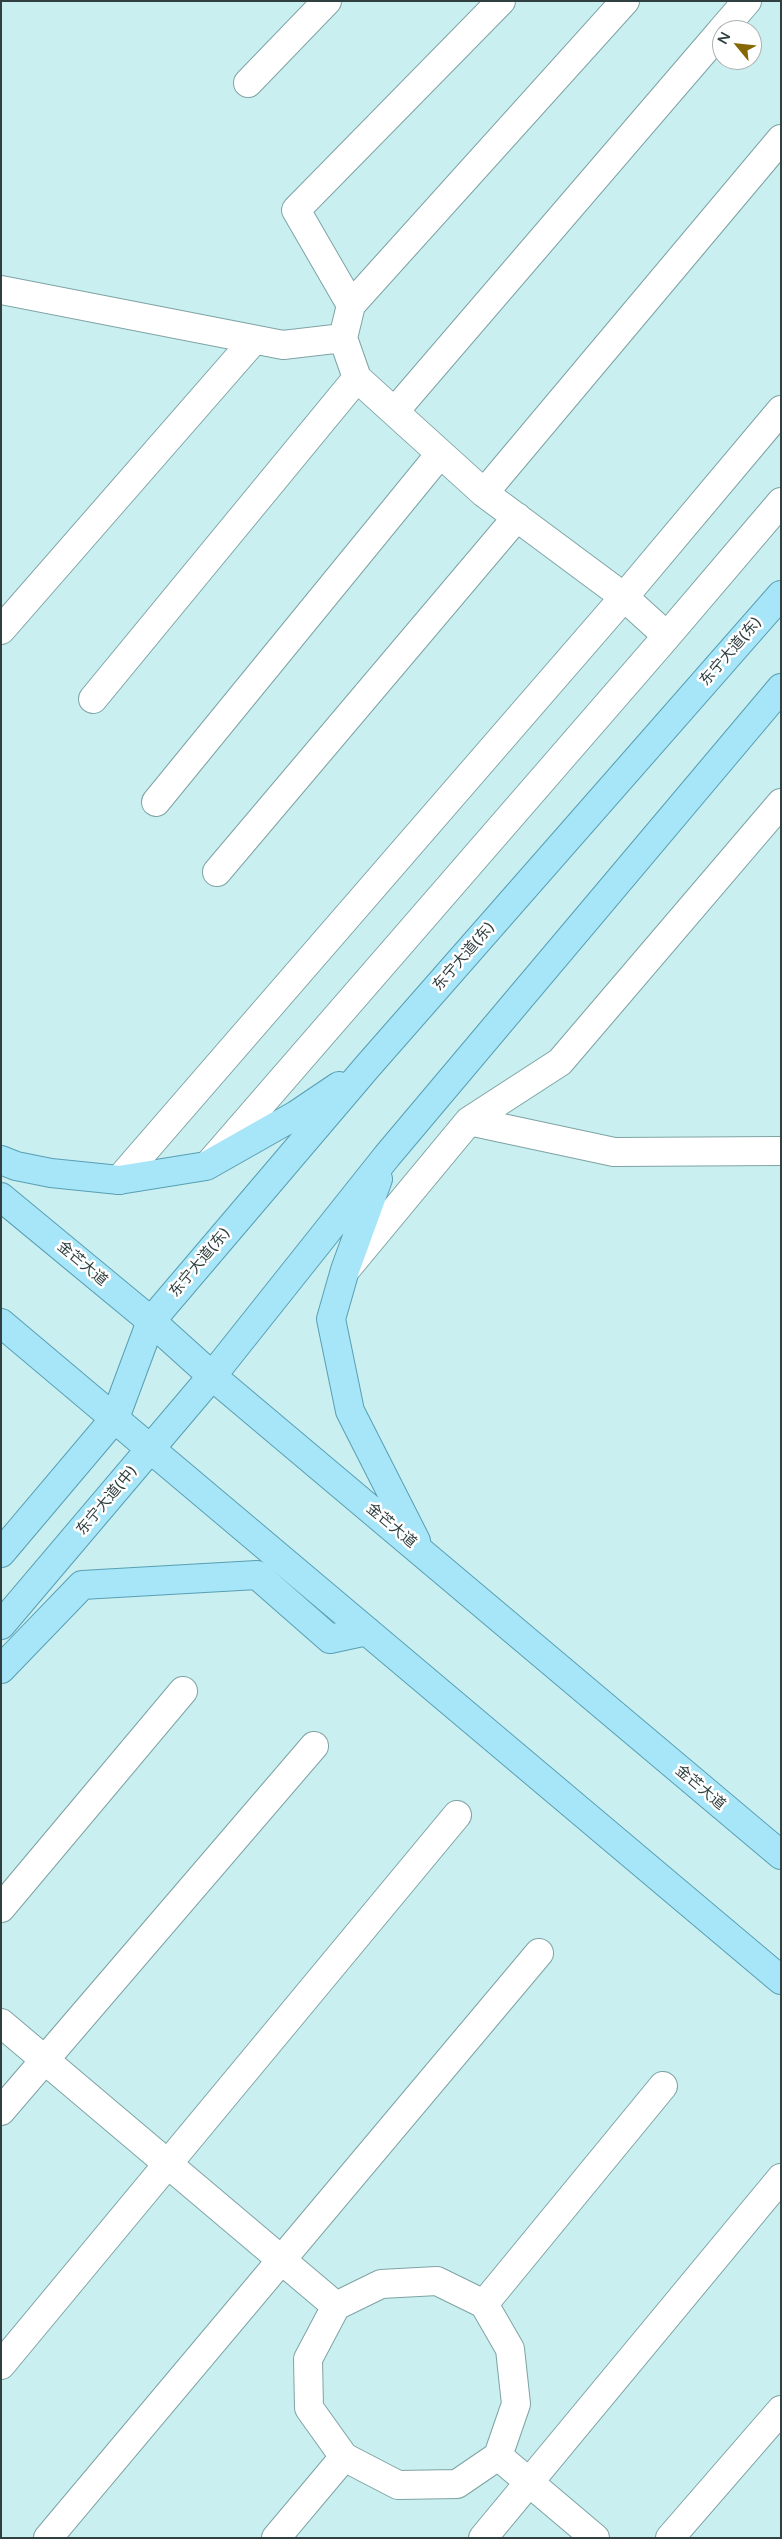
<!DOCTYPE html>
<meta charset="utf-8">
<style>
body{margin:0}
#map{position:relative;width:782px;height:2539px;overflow:hidden;background:#c9eff0;font-family:"Varela Round",sans-serif}
canvas{display:block}
.frame{position:absolute;inset:0;border:2px solid #303f3f;pointer-events:none}
.north{position:absolute;left:712px;top:20px;width:50px;height:50px;box-sizing:border-box;background:#fff;border:1px solid #acb2b2;border-radius:50%;rotate:298deg;font-size:14px;font-weight:700;line-height:20px;text-align:center;color:#303f3f}
.north::after{content:'';display:block;margin:auto;width:18px;height:22px;background:#856801;clip-path:polygon(50% 0,100% 100%,50% 72%,0 100%)}
</style>
<div id="map">
<canvas width="782" height="2539"></canvas>
<div class="frame"></div>
<div class="north">N</div>
</div>
<script>
const ctx = document.querySelector('canvas').getContext('2d');
ctx.lineJoin = 'round';
const shape = rows => new Path2D(rows.map(r => 'M' + r).join(''));
function trace(path, color, width, dash) { ctx.strokeStyle = color; ctx.lineWidth = width; ctx.lineCap = dash ? 'butt' : 'round'; ctx.setLineDash(dash || []); ctx.stroke(path); }
function label(font, color, halo, rows, align = 'center') {
  ctx.font = font + ' "Varela Round","Noto Sans SC",sans-serif'; ctx.lineWidth = 5; ctx.setLineDash([]); ctx.textBaseline = 'middle'; ctx.strokeStyle = halo; ctx.fillStyle = color; for (const [text, x, y, turn = 0] of rows) {
    ctx.save(); ctx.translate(x, y); ctx.rotate((+turn || 0) * Math.PI / 180); ctx.textAlign = isNaN(turn) ? turn : align; if (halo) ctx.strokeText(text, 0, 0); ctx.fillText(text, 0, 0); ctx.restore();
  }
}
const minor = shape([
 [501,1,296,210,351,305,343,338,357,378,484,493,624,597,667,636],
 [722,30,747,1],
 [248,83,327,1],
 [1,290,283,345,343,338],
 [351,305,625,1],
 [395,411,722,30],
 [484,493,781,139],
 [1,630,254,340],
 [93,699,357,378],
 [156,802,440,454],
 [217,872,517,517],
 [469,1121,614,1152,781,1151],
 [210,1163,667,636,781,502],
 [119,1180,624,597,781,410],
 [348,1267,469,1121,560,1062,781,803],
 [1,1908,183,1691],
 [1,2023,336,2306],
 [1,2111,314,1746],
 [437,2281,484,2304,510,2349,516,2404,498,2456,457,2484,398,2485,344,2457,309,2408,308,2359,336,2306,381,2284,437,2281],
 [484,2304,663,2086],
 [1,2365,457,1815],
 [498,2456,595,2538],
 [48,2538,539,1953],
 [276,2538,344,2457],
 [483,2538,781,2178],
 [670,2538,781,2410]
]);
const major = shape([
 [1,1160,16,1166,51,1173,119,1180,206,1166,296,1115,339,1086],
 [378,1179,345,1270,331,1319,350,1411,416,1541],
 [1,1197,151,1321,212,1376,781,1855],
 [1,1323,781,1980],
 [1,1553,115,1418,151,1321,367,1067,781,595],
 [1,1625,212,1376,387,1156,781,688],
 [1,1669,82,1585,257,1575,330,1639,367,1631]
]);
trace(minor, '#7fa3a4', 30);
trace(major, '#589fb4', 30);
trace(minor, '#fff', 28);
trace(major, '#a7e5f8', 28);
label('15px', '#303f3f', '#fff', [
 ["东宁大道(东)",731,652,-49],
 ["东宁大道(东)",464,957,-49],
 ["东宁大道(东)",200,1263,-50],
 ["金芒大道",82,1264,40],
 ["东宁大道(中)",107,1501,-50],
 ["金芒大道",391,1526,40],
 ["金芒大道",700,1788,40]
]);
</script>
